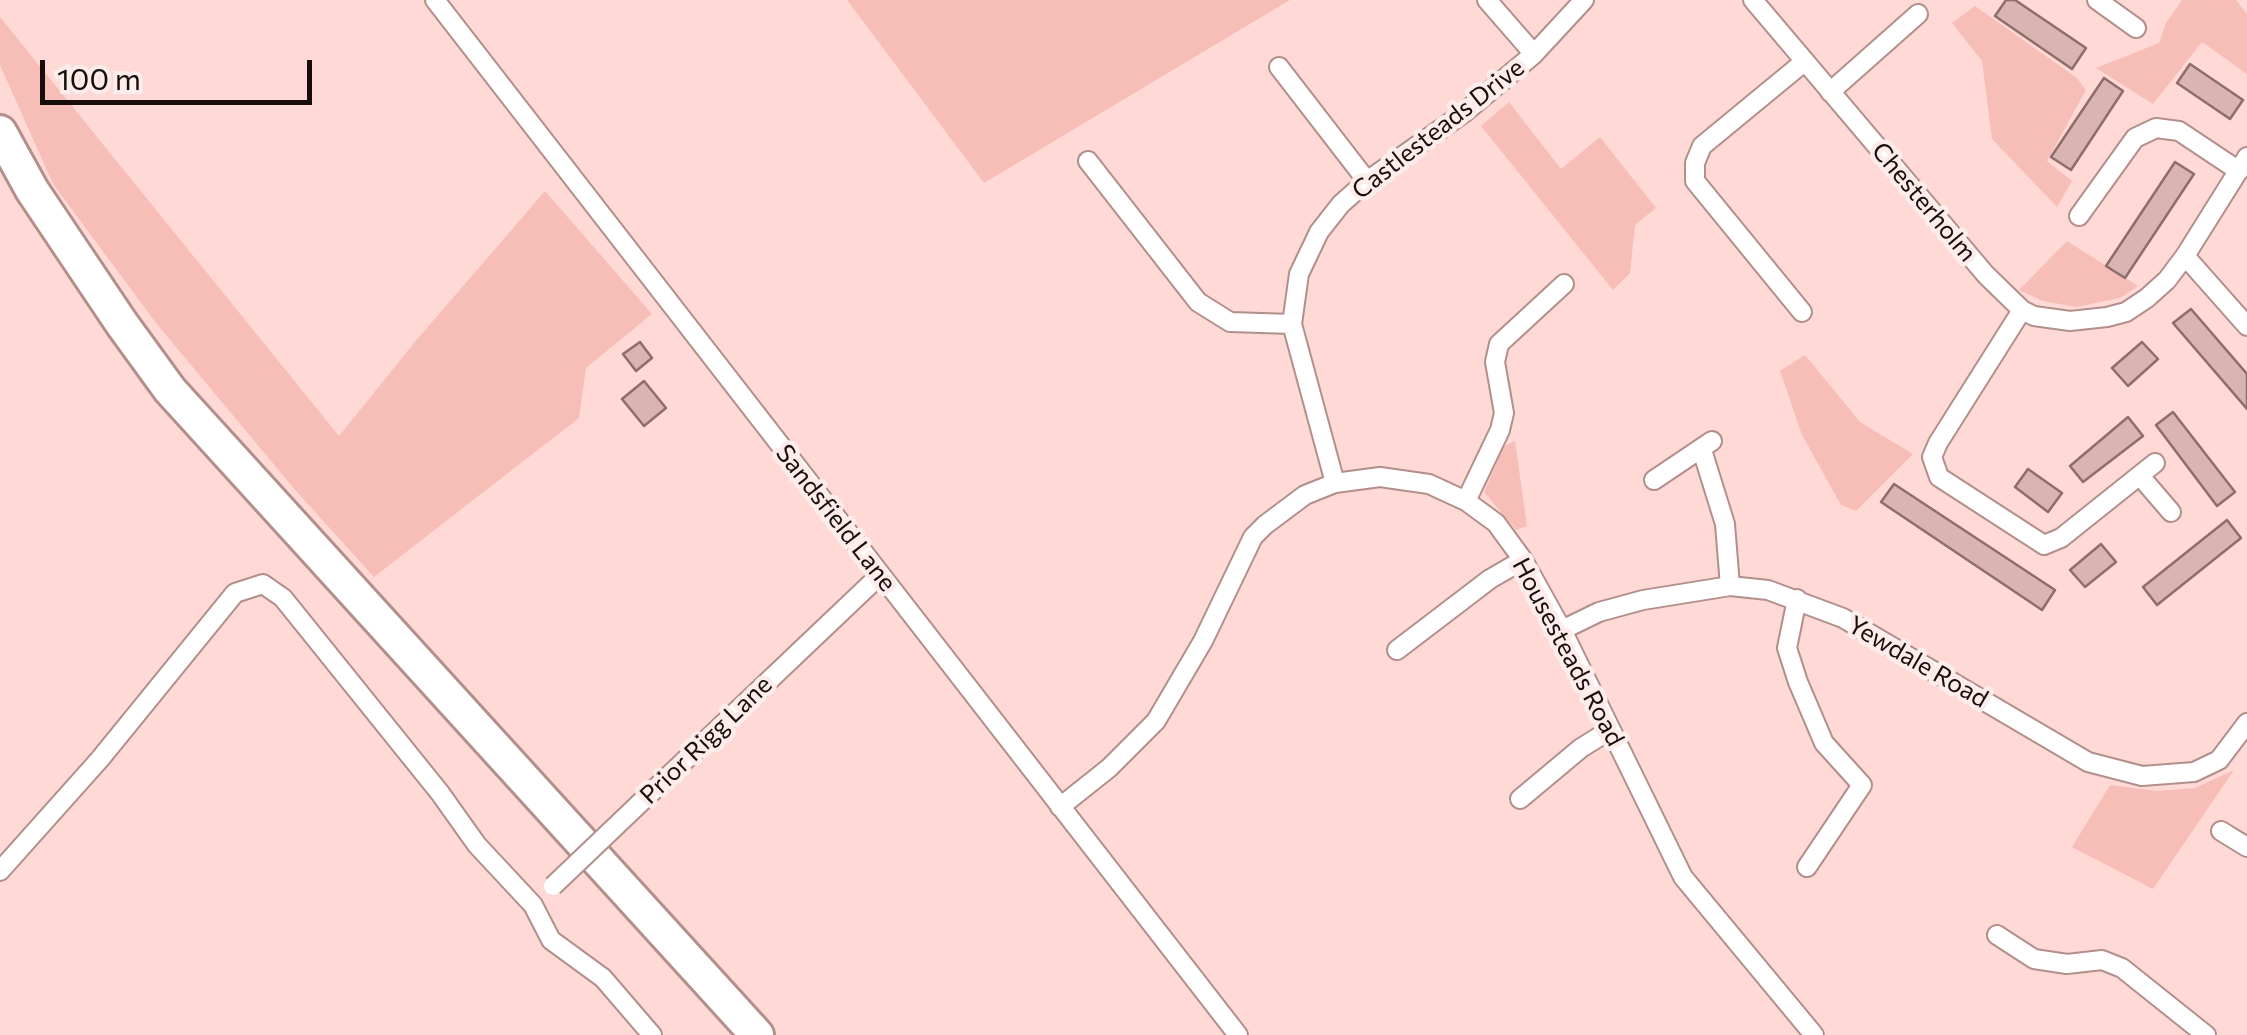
<!DOCTYPE html>
<style>
body{margin:0}
#map{position:relative;width:2247px;height:1035px;overflow:hidden;background:#ffd9d5;font-family:Commissioner,sans-serif}
canvas{display:block}
.scale{position:absolute;left:40px;top:60px;width:272px;height:45px;box-sizing:border-box;border:5px solid #190d0c;border-top:0;padding-left:12px;font-size:30px;line-height:35px;white-space:nowrap;color:#190d0c;-webkit-text-stroke:8px #fceceb;paint-order:stroke}
</style>
<div id="map">
<canvas width="2247" height="1035"></canvas>
<div class="scale">100 m</div>
</div>
<script>
const ctx = document.querySelector('canvas').getContext('2d');
ctx.lineJoin = 'round';
function fillPath(path, color) { ctx.fillStyle = color; ctx.fill(path, 'evenodd'); }
const shape = rows => new Path2D(rows.map(r => 'M' + r).join(''));
function trace(path, color, width, dash) { ctx.strokeStyle = color; ctx.lineWidth = width; ctx.lineCap = dash ? 'butt' : 'round'; ctx.setLineDash(dash || []); ctx.stroke(path); }
function label(font, color, halo, rows, align = 'center') {
  ctx.font = font + ' Commissioner,sans-serif'; ctx.lineWidth = 9; ctx.setLineDash([]); ctx.textBaseline = 'middle'; ctx.strokeStyle = halo; ctx.fillStyle = color; for (const [text, x, y, turn = 0] of rows) {
    ctx.save(); ctx.translate(x, y); ctx.rotate((+turn || 0) * Math.PI / 180); ctx.textAlign = isNaN(turn) ? turn : align; if (halo) ctx.strokeText(text, 0, 0); ctx.fillText(text, 0, 0); ctx.restore();
  }
}
fillPath(shape([
 [847,0,1290,0,984,183],
 [2182,0,2236,0,2247,14,2247,74,2202,42,2153,104,2096,68,2159,43,2166,23],
 [1975,6,2077,78,2086,90,2047,161,2072,181,2057,207,1992,139,1982,61,1952,23],
 [0,17,339,436,414,343,545,191,652,314,586,368,579,418,374,577,296,491,156,323,53,184,0,65],
 [1509,102,1561,169,1600,137,1656,208,1635,225,1630,273,1613,290,1481,126],
 [2067,241,2138,286,2120,298,2076,307,2043,301,2019,290],
 [1805,355,1860,422,1913,454,1856,511,1841,505,1802,435,1780,371],
 [1515,441,1527,526,1516,530,1484,492,1504,446],
 [2234,770,2153,889,2072,847,2110,785,2158,791,2195,788]
]), '#f7beb8');
const building = shape([
 [2006,0,2015,0,2086,48,2072,69,1995,16,2006,0],
 [2190,64,2243,100,2230,119,2177,83,2190,64],
 [2104,78,2123,91,2071,170,2051,157,2104,78],
 [2175,162,2194,174,2125,278,2106,266,2175,162],
 [2191,309,2247,374,2247,409,2173,323,2191,309],
 [640,342,652,358,636,371,623,354,640,342],
 [2142,342,2158,359,2128,386,2112,368,2142,342],
 [644,381,666,408,644,426,622,399,644,381],
 [2173,412,2235,492,2217,506,2156,425,2173,412],
 [2128,417,2143,436,2083,482,2070,466,2128,417],
 [2028,469,2062,493,2048,512,2015,487,2028,469],
 [1894,484,2055,590,2042,610,1881,502,1894,484],
 [2227,520,2241,538,2157,605,2143,587,2227,520],
 [2101,544,2116,562,2085,587,2070,570,2101,544]
]);
fillPath(building, '#d9b5b1');
trace(building, '#8e6d6a', 2.5);
const street = shape([
 [435,0,1238,1035],
 [1487,0,1534,54],
 [1753,0,1986,275,2022,310,2034,316,2070,321,2107,317,2126,312,2147,298,2167,280,2185,256,2247,157],
 [2097,0,2136,28],
 [1279,67,1367,181],
 [1830,92,1918,14],
 [1088,161,1198,302,1230,322,1292,324],
 [2079,216,2135,138,2156,128,2179,131,2239,171],
 [2185,256,2247,326],
 [2022,310,1938,443,1932,457,1939,477,2044,545,2061,538,2155,463],
 [1802,312,1695,181,1695,163,1702,146,1804,62],
 [1702,450,1725,524,1730,586],
 [2140,476,2171,512],
 [1654,480,1712,441],
 [1335,483,1292,324,1299,274,1319,232,1341,204,1367,181,1465,112,1534,54,1584,0],
 [1466,501,1500,430,1504,413,1495,362,1499,344,1564,284],
 [1797,599,1787,648,1798,682,1824,743,1862,785,1807,867],
 [1562,630,1599,612,1643,600,1730,586,1768,590,1843,618,2088,762,2142,776,2194,772,2219,760,2247,723],
 [1397,650,1490,579,1523,560],
 [1520,799,1581,748,1610,730],
 [639,804,880,575],
 [1060,807,1109,768,1156,721,1203,641,1253,537,1265,525,1305,495,1335,483,1380,477,1429,484,1466,501,1496,523,1523,560,1562,630,1683,877,1814,1035],
 [2221,831,2247,847],
 [0,871,100,759,235,593,263,584,283,598,440,793,477,845,533,905,551,940,603,978,652,1035],
 [1997,935,2034,959,2067,964,2102,960,2122,968,2206,1035]
]);
const highway = shape([
 [0,132,32,190,122,324,170,390,757,1035]
]);
trace(street, '#b28f8b', 22);
trace(highway, '#b28f8b', 38);
trace(street, '#fff', 18);
trace(highway, '#fff', 32);
const streetBridge = shape([
 [553,886,639,804]
]);
trace(streetBridge, '#b28f8b', 22, []);
trace(streetBridge, '#fff', 18);
label('25px', '#190d0c', '#fceceb', [
 ["Castlesteads Drive",1438,129,-38],
 ["Chesterholm",1924,202,50],
 ["Sandsfield Lane",836,518,52],
 ["Housesteads Road",1568,652,62],
 ["Yewdale Road",1918,662,30],
 ["Prior Rigg Lane",706,740,-44]
]);
</script>
